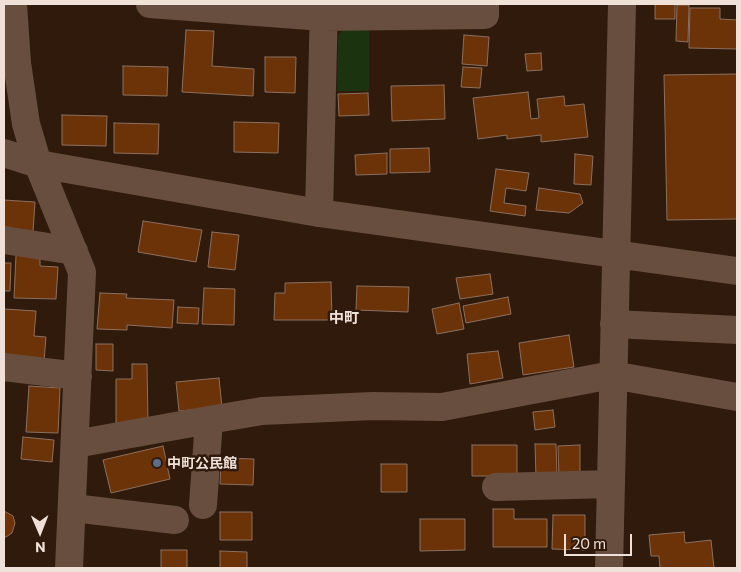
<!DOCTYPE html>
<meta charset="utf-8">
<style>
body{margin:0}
#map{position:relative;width:741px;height:572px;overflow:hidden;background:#301a0c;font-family:Commissioner,sans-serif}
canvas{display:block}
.frame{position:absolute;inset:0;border:5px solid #f0e1d8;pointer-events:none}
.north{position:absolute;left:15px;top:507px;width:50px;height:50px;-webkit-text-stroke:4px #301a0c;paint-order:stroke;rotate:179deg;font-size:14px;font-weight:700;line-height:20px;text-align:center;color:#f0e1d8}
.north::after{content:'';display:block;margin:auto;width:18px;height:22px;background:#f0e1d8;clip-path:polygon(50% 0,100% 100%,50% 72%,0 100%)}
.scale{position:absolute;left:564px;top:534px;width:68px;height:22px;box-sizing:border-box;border:2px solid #f0e1d8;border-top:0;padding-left:6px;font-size:15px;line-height:18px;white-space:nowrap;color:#f0e1d8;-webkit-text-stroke:4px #301a0c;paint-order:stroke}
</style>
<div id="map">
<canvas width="741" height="572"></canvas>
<div class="frame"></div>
<div class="north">N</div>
<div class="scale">20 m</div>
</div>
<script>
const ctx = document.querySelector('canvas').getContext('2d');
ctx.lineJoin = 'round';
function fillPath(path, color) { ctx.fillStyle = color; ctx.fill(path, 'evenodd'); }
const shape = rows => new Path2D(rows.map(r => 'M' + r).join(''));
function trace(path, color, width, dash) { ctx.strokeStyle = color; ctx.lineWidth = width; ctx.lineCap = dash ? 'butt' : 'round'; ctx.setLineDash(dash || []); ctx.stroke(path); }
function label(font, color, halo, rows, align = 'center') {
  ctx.font = font + ' Commissioner,"Noto Sans JP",sans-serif'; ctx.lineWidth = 5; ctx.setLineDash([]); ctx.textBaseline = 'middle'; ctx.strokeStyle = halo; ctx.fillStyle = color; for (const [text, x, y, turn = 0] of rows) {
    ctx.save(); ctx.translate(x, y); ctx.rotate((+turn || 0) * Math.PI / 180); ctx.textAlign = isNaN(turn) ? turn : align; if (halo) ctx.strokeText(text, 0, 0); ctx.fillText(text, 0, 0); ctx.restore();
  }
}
fillPath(shape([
 [369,28,369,91,337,91,338,36,343,30]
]), '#1b330e');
const building = shape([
 [655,4,675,4,675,19,655,19,655,4],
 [677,5,689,5,688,42,676,41,677,5],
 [690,8,720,8,720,19,737,20,737,49,689,48,690,8],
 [186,30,214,31,212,66,254,69,253,96,182,92,186,30],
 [464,35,489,37,487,66,462,64,464,35],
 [541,53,542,70,527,71,525,54,541,53],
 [265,57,296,57,295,93,265,92,265,57],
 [123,66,168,67,167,96,123,95,123,66],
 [463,67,482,68,480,88,461,87,463,67],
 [737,74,737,219,667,220,664,75,737,74],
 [444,85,445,119,392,121,391,86,444,85],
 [528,92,531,119,539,118,537,99,564,96,565,106,584,104,588,137,541,142,541,135,507,139,507,135,478,139,473,98,528,92],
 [368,93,369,115,339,116,338,94,368,93],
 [62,115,107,116,106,146,62,145,62,115],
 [234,122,279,123,278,153,234,152,234,122],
 [114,123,159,124,158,154,114,153,114,123],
 [429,148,430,172,390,173,390,149,429,148],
 [387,153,387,174,356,175,355,155,387,153],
 [575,154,593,156,591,185,574,184,575,154],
 [496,169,529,173,526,191,506,188,504,203,526,206,525,216,490,211,496,169],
 [539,188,580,194,583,203,569,213,536,210,539,188],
 [4,200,35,202,33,232,4,230,4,200],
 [143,221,202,230,196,262,138,252,143,221],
 [212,232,239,235,235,270,208,267,212,232],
 [16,255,40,256,40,266,58,267,56,299,14,298,16,255],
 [4,263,11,263,10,291,4,291,4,263],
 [490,274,493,294,460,299,456,278,490,274],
 [331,282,332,320,274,320,275,293,285,293,285,283,331,282],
 [357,286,409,287,408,312,356,310,357,286],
 [204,288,235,289,234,325,202,324,204,288],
 [100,293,127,294,126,298,174,300,172,328,127,325,127,330,97,329,100,293],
 [508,297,511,314,466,323,463,306,508,297],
 [459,303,464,329,437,334,432,309,459,303],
 [178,307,199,308,198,324,177,323,178,307],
 [4,309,36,311,34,336,46,337,44,361,4,358,4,309],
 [569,335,574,367,523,375,519,343,569,335],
 [96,344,113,344,113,371,96,370,96,344],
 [498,351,503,378,470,384,467,354,498,351],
 [132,364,147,364,148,424,116,425,116,379,132,379,132,364],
 [219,378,222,407,179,411,176,382,219,378],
 [29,386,60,388,58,433,26,432,29,386],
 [553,410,555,427,535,430,533,412,553,410],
 [23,437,54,440,52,462,21,459,23,437],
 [535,444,556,444,557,476,536,477,535,444],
 [472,445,517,445,517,476,472,476,472,445],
 [580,445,580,477,559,478,558,446,580,445],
 [163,446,170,479,111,493,103,460,163,446],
 [221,458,254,459,253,485,220,484,221,458],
 [381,464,407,464,407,492,381,492,381,464],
 [493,509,514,509,514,519,547,519,547,547,493,547,493,509],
 [4,511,13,516,15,523,12,533,6,537,4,537,4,511],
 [220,512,252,512,252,540,220,540,220,512],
 [553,515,585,515,585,550,552,549,553,515],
 [420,519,465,519,465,550,420,551,420,519],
 [684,532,685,543,711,540,714,568,660,568,659,556,651,556,649,535,684,532],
 [161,550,187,550,187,568,161,568,161,550],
 [220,551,247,552,247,568,220,568,220,551]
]);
fillPath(building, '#6d3308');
trace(building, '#8b7060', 1);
trace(shape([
 [13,4,17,63,26,124,38,164,82,272,69,568],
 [150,4,323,17,485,15,485,4],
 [4,153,38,164,319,213,737,271],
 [319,213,324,4],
 [4,240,74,251],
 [614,324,737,330],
 [4,367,78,376],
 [209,420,262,411,373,406,442,407,612,375,737,397],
 [75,444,209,420,203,505],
 [496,487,611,484],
 [73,508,175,520],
 [609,568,622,4]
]), '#684e3f', 28);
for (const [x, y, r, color] of [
 [157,463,5,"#5c6f8a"]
]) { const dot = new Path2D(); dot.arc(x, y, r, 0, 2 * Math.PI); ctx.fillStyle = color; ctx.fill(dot); trace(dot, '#301a0c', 2); }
label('bold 14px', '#f0e1d8', '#301a0c', [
 ["中町公民館",167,463]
], 'left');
label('bold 15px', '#f0e1d8', '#301a0c', [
 ["中町",344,318]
]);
</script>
